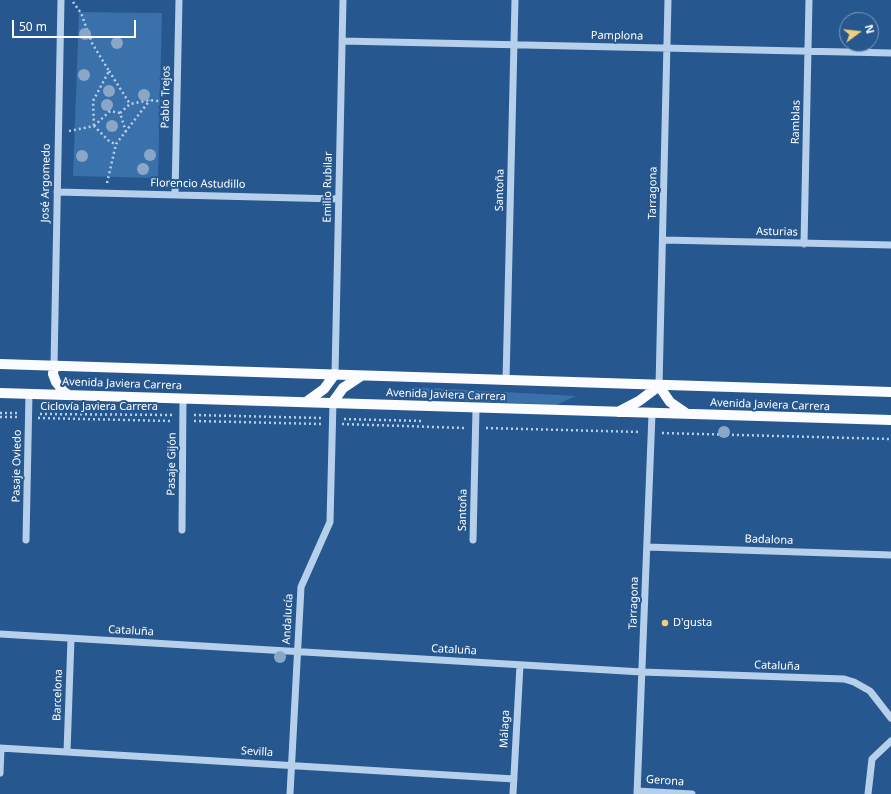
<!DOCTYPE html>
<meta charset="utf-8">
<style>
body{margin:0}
#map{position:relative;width:891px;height:794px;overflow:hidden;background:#26578e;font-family:"Noto Sans",sans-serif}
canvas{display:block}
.north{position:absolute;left:839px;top:12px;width:40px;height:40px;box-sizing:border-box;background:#26578e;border:1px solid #7d9abb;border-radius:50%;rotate:75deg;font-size:11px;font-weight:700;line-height:16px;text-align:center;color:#fff}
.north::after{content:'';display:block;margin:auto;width:14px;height:18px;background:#f4cd7b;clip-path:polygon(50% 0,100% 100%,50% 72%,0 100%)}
.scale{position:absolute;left:12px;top:20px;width:124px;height:18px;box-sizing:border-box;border:2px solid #fff;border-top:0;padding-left:5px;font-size:12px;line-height:14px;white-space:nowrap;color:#fff;-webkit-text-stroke:3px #26578e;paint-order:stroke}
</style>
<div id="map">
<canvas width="891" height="794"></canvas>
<div class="north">N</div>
<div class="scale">50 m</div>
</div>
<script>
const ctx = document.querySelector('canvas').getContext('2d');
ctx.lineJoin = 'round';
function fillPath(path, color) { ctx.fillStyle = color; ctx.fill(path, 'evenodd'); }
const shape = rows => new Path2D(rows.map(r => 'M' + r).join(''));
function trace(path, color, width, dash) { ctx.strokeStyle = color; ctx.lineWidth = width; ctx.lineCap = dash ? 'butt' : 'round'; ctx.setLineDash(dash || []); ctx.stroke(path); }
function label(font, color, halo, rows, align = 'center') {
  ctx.font = font + ' "Noto Sans",sans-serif'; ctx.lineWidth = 4; ctx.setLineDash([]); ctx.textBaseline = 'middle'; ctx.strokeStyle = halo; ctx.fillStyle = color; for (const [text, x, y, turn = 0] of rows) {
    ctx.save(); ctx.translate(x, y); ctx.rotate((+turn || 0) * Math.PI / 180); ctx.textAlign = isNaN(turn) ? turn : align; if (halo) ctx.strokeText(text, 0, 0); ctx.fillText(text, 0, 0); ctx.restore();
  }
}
fillPath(shape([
 [79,12,162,13,158,178,73,176],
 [413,387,576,396,556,405,388,397]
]), '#3a71aa');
trace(shape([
 [73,2,81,13,92,43,109,71,93,101,94,126],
 [109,71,130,104],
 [94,126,110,111,120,113],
 [69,131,94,126,110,142,116,144],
 [126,132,120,113,130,104,150,100,165,102],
 [107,183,116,144,150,100],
 [0,413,17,413],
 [40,414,173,415],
 [194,415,321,418],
 [0,417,17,417],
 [38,418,171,421],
 [344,419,421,421],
 [194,421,321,424],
 [342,424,465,428],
 [486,428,641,432],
 [662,433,891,439]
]), '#b6d0eb', 2.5, [2, 3]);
trace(shape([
 [342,41,891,53],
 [57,192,338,199],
 [175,195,179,0],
 [663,240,891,245],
 [804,244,809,0],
 [54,366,61,0],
 [335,374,343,0],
 [506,381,515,0],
 [659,386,668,0],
 [182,530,183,398],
 [26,540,29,394],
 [473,540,476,409],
 [647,547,891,555],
 [0,634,642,672,844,679,854,682,870,691,891,718],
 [0,748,514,779],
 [67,752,71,639],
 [0,773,1,748],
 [637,791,692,794],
 [290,794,301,587,330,522,333,402],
 [513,794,520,665],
 [637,794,652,414],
 [868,794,872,759,891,741]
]), '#b6d0eb', 7);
trace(shape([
 [0,364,891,392],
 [54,366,53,374,56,382,64,392,69,395],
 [0,393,891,420],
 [306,402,324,389,335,374],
 [333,402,343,388,361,376],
 [618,412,639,401,659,386,670,402,686,413]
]), '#fafcff', 10);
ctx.fillStyle = '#8aa7c8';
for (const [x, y] of [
 [85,34],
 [117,43],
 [84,75],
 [109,91],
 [144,95],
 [107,105],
 [112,126],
 [150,155],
 [82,156],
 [143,169],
 [724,432],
 [280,657]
]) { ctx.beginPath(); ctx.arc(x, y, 6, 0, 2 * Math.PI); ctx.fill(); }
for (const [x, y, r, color] of [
 [665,623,4,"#f4cd7b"]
]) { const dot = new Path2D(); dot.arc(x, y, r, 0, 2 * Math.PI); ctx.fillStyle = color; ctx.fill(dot); trace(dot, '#26578e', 1.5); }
label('11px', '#fff', '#26578e', [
 ["Pamplona",617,36,1],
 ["Pablo Trejos",166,97,-89],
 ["Ramblas",796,122,-89],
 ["José Argomedo",46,183,-89],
 ["Florencio Astudillo",198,184,1],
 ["Emilio Rubilar",328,187,-89],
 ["Santoña",500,190,-89],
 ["Tarragona",653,193,-89],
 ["Asturias",777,232,1],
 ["Avenida Javiera Carrera",122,384,2],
 ["Avenida Javiera Carrera",446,395,2],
 ["Avenida Javiera Carrera",770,405,2],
 ["Ciclovía Javiera Carrera",99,407],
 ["Pasaje Gijón",172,464,-89],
 ["Pasaje Oviedo",17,466,-89],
 ["Santoña",463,510,-89],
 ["Badalona",769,540,2],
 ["Tarragona",634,603,-88],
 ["Andalucía",288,619,-87],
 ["Cataluña",131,631,3],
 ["Cataluña",454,650,3],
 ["Cataluña",777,666,2],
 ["Barcelona",58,695,-88],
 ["Málaga",505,729,-87],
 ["Sevilla",257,752,3],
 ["Gerona",665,781,4]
]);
label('11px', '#fff', '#26578e', [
 ["D'gusta",673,623]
], 'left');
</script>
